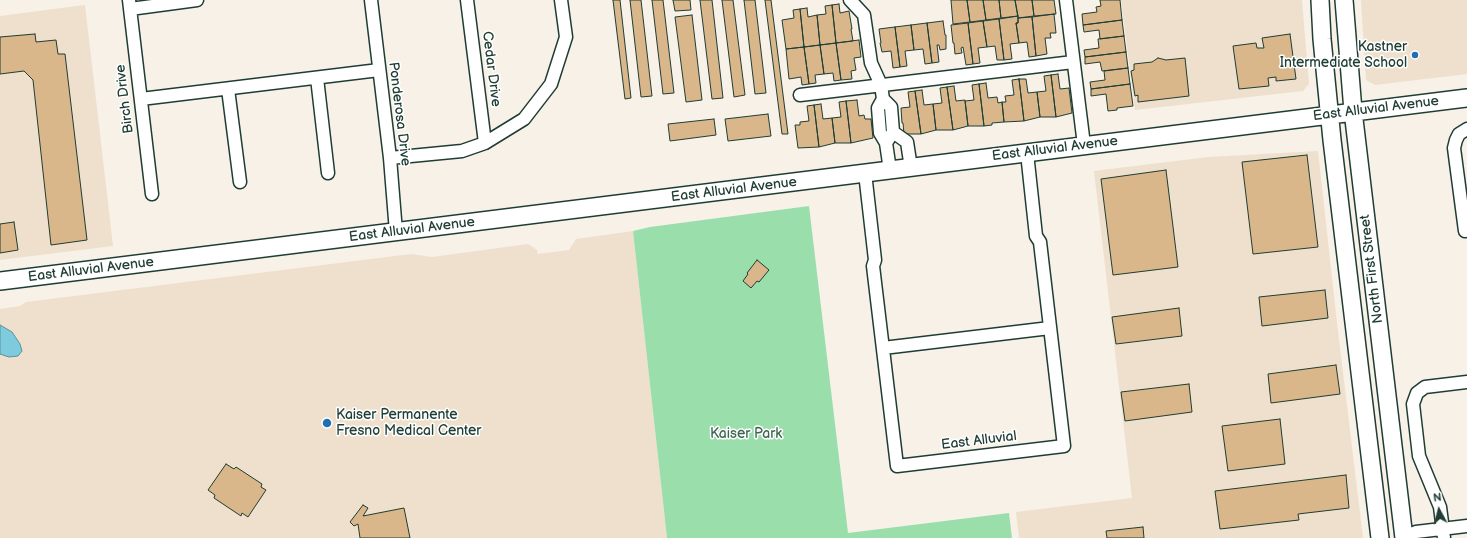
<!DOCTYPE html>
<style>
body{margin:0}
#map{position:relative;width:1467px;height:538px;overflow:hidden;background:#f7f1e8;font-family:"Balsamiq Sans",sans-serif}
canvas{display:block}
.north{position:absolute;left:1419px;top:490px;width:40px;height:40px;-webkit-text-stroke:3px #fff;paint-order:stroke;rotate:353deg;font-size:11px;font-weight:700;line-height:16px;text-align:center;color:#1f3d34}
.north::after{content:'';display:block;margin:auto;width:14px;height:18px;background:#1f3d34;clip-path:polygon(50% 0,100% 100%,50% 72%,0 100%)}
</style>
<div id="map">
<canvas width="1467" height="538"></canvas>
<div class="north">N</div>
</div>
<script>
const ctx = document.querySelector('canvas').getContext('2d');
ctx.lineJoin = 'round';
function fillPath(path, color) { ctx.fillStyle = color; ctx.fill(path, 'evenodd'); }
const shape = rows => new Path2D(rows.map(r => 'M' + r).join(''));
function trace(path, color, width, dash) { ctx.strokeStyle = color; ctx.lineWidth = width; ctx.lineCap = dash ? 'butt' : 'round'; ctx.setLineDash(dash || []); ctx.stroke(path); }
function label(font, color, halo, rows, align = 'center') {
  ctx.font = font + ' "Balsamiq Sans",sans-serif'; ctx.lineWidth = 3; ctx.setLineDash([]); ctx.textBaseline = 'middle'; ctx.strokeStyle = halo; ctx.fillStyle = color; for (const [text, x, y, turn = 0] of rows) {
    ctx.save(); ctx.translate(x, y); ctx.rotate((+turn || 0) * Math.PI / 180); ctx.textAlign = isNaN(turn) ? turn : align; if (halo) ctx.strokeText(text, 0, 0); ctx.fillText(text, 0, 0); ctx.restore();
  }
}
fillPath(shape([
 [1121,0,1302,0,1309,84,1303,91,1135,110],
 [1361,0,1467,0,1467,74,1375,85,1366,80],
 [85,5,113,246,0,260,0,16],
 [1318,151,1337,323,1363,538,1019,538,1016,512,1132,498,1094,171,1208,157],
 [633,231,667,538,0,538,0,309,20,306,26,302,411,254,432,257,528,244,537,250,538,254,569,250,576,239]
]), '#eee0cc');
fillPath(shape([
 [809,206,848,533,1009,513,1012,538,667,538,633,231,650,227]
]), '#9adfab');
const water = shape([
 [0,325,12,332,20,344,22,351,18,356,9,357,0,354,0,325]
]);
fillPath(water, '#7fcbde');
trace(water, '#59929a', 1);
const building = shape([
 [613,0,620,0,631,98,625,99,613,0],
 [630,0,641,0,652,96,641,97,630,0],
 [652,0,663,0,674,93,663,94,652,0],
 [673,0,690,0,691,10,675,11,673,0],
 [700,0,712,0,723,98,712,99,700,0],
 [722,0,733,0,745,95,734,97,722,0],
 [744,0,755,0,766,93,755,94,744,0],
 [765,0,771,0,788,134,782,134,765,0],
 [951,0,967,0,970,22,953,24,951,0],
 [967,0,983,0,986,20,970,22,967,0],
 [983,0,999,0,1001,18,986,20,983,0],
 [999,0,1015,0,1018,16,1001,18,999,0],
 [1015,0,1032,0,1034,16,1018,18,1015,0],
 [1032,0,1054,0,1056,14,1034,16,1032,0],
 [1100,0,1120,0,1122,20,1083,25,1082,14,1097,12,1096,7,1101,6,1100,0],
 [839,4,840,13,849,11,852,29,851,29,853,41,836,43,832,5,839,4],
 [832,5,836,43,820,45,817,15,826,14,825,6,832,5],
 [807,8,808,17,817,15,820,45,804,47,800,9,807,8],
 [800,9,804,47,786,49,782,20,794,18,793,10,800,9],
 [1054,14,1056,33,1050,33,1051,38,1045,38,1047,54,1036,56,1032,17,1054,14],
 [692,15,702,100,686,102,675,17,692,15],
 [1018,16,1018,23,1016,23,1019,43,1010,44,1012,59,1004,60,999,19,1018,16],
 [1032,17,1036,56,1029,57,1027,42,1019,43,1016,23,1018,23,1018,18,1032,17],
 [999,19,1004,60,997,60,995,46,987,47,983,21,999,19],
 [1122,20,1124,36,1100,39,1099,30,1084,32,1083,25,1122,20],
 [943,21,945,35,946,35,946,49,940,50,939,45,937,45,939,62,932,63,927,23,943,21],
 [983,21,987,47,978,48,980,63,973,64,968,23,983,21],
 [927,23,932,63,925,64,923,49,914,50,911,25,927,23],
 [968,23,973,64,966,65,963,47,961,48,962,53,955,54,954,43,953,43,951,25,968,23],
 [911,25,914,50,905,51,907,66,900,67,895,27,911,25],
 [895,27,900,67,893,68,891,51,882,52,880,43,881,43,879,29,895,27],
 [35,34,36,42,56,40,58,54,65,54,87,240,51,245,33,80,24,71,0,74,0,37,35,34],
 [1290,34,1296,79,1276,81,1276,77,1268,78,1269,86,1239,89,1233,46,1256,43,1257,48,1264,48,1262,38,1290,34],
 [1124,36,1126,52,1085,57,1084,50,1099,48,1098,39,1124,36],
 [859,40,861,57,854,58,856,70,851,71,852,79,841,80,836,43,859,40],
 [836,43,841,80,834,81,833,73,824,74,820,45,836,43],
 [820,45,824,74,815,75,816,83,809,84,804,47,820,45],
 [804,47,809,84,802,85,801,77,789,79,786,49,804,47],
 [1126,52,1128,68,1102,71,1100,62,1085,64,1085,57,1126,52],
 [1158,58,1166,60,1185,58,1189,96,1138,102,1138,95,1135,96,1131,71,1134,70,1134,64,1152,62,1158,58],
 [1128,68,1130,84,1091,89,1090,82,1105,80,1104,71,1128,68],
 [1058,74,1060,89,1069,88,1072,113,1056,117,1051,75,1058,74],
 [1051,75,1056,117,1040,117,1037,92,1046,91,1044,76,1051,75],
 [1019,79,1024,121,1004,122,1002,102,1006,102,1005,96,1014,95,1012,80,1019,79],
 [1019,79,1026,79,1028,93,1037,92,1040,117,1024,121,1019,79],
 [986,83,988,98,997,97,998,103,1002,102,1004,122,992,123,992,125,984,126,979,84,986,83],
 [979,84,984,126,968,126,965,101,974,100,972,85,979,84],
 [1130,84,1133,106,1117,108,1117,110,1108,111,1106,94,1091,96,1091,89,1130,84],
 [954,86,956,101,965,100,968,126,953,130,947,87,954,86],
 [947,87,953,130,936,130,933,104,942,103,940,88,947,87],
 [922,90,924,105,933,104,936,130,921,134,915,91,922,90],
 [915,91,921,134,904,134,903,123,902,123,901,108,910,107,908,92,915,91],
 [857,100,859,116,864,115,865,119,871,119,873,138,851,143,846,101,857,100],
 [846,101,851,143,835,143,832,118,841,117,839,102,846,101],
 [821,104,823,119,832,118,835,143,819,147,814,105,821,104],
 [814,105,819,147,798,148,795,125,800,125,800,122,809,121,807,106,814,105],
 [768,114,771,136,728,141,725,119,768,114],
 [714,119,716,135,670,141,668,124,714,119],
 [1307,155,1318,247,1253,254,1242,162,1307,155],
 [1166,170,1178,267,1113,275,1101,179,1166,170],
 [14,222,18,250,0,253,0,224,14,222],
 [757,260,769,270,759,282,757,281,751,288,743,281,748,274,747,273,757,260],
 [1325,290,1328,318,1262,326,1259,297,1325,290],
 [1179,308,1182,336,1116,344,1112,317,1179,308],
 [1336,365,1340,394,1271,403,1268,374,1336,365],
 [1189,384,1192,412,1125,421,1121,392,1189,384],
 [1280,419,1285,464,1228,471,1222,426,1280,419],
 [226,464,234,469,236,467,262,484,261,487,266,490,248,517,242,513,241,516,214,498,215,495,208,490,226,464],
 [1346,475,1349,508,1298,514,1299,520,1220,529,1215,491,1346,475],
 [363,505,368,508,363,516,404,508,410,538,360,538,358,524,354,526,350,522,363,505],
 [1143,527,1144,538,1107,538,1106,531,1143,527]
]);
fillPath(building, '#d9b78b');
trace(building, '#1f3d34', 1);
const minor = shape([
 [129,0,152,194],
 [371,0,390,158,396,232],
 [467,0,485,143],
 [850,0,864,15,871,63,881,85,883,99,891,107,893,132,886,143],
 [1066,0,1084,145],
 [130,9,197,0],
 [317,78,328,173],
 [228,89,240,182],
 [800,95,1073,62],
 [141,99,379,70],
 [883,99,878,108,880,133,886,143,890,170],
 [893,132,907,142,911,168],
 [390,158,462,151,485,143,524,119,551,84,566,37,561,0],
 [865,173,875,260,873,266,897,466,1064,446,1040,242,1036,236,1027,153],
 [1465,231,1454,148,1456,140,1459,134,1467,129],
 [883,348,1050,328],
 [1402,538,1416,532,1467,526],
 [1444,538,1440,507,1419,456,1413,404,1417,393,1425,387,1467,382]
]);
const secondary = shape([
 [1320,0,1322,39,1332,140,1380,538],
 [1344,0,1353,111,1404,538],
 [0,281,1467,98]
]);
trace(minor, '#1f3d34', 15);
trace(secondary, '#1f3d34', 20);
trace(minor, '#fff', 12);
trace(secondary, '#fff', 17);
for (const [x, y, r, color] of [
 [1415,55,4,"#1f6fb2"],
 [327,423,5,"#1f6fb2"]
]) { const dot = new Path2D(); dot.arc(x, y, r, 0, 2 * Math.PI); ctx.fillStyle = color; ctx.fill(dot); trace(dot, '#fff', 1.5); }
label('14px', '#1f3d34', '#fff', [
 ["Kastner",1407,47],
 ["Intermediate School",1407,63],
 ["Kaiser Permanente",336,415,"left"],
 ["Fresno Medical Center",336,431,"left"]
], 'right');
label('14px', '#1f3d34', '#fff', [
 ["Cedar Drive",491,69,83],
 ["Birch Drive",125,99,-97],
 ["East Alluvial Avenue",1376,109,-7],
 ["Ponderosa Drive",399,114,83],
 ["East Alluvial Avenue",1055,149,-7],
 ["East Alluvial Avenue",734,190,-7],
 ["East Alluvial Avenue",412,230,-7],
 ["North First Street",1372,269,-97],
 ["East Alluvial Avenue",91,270,-7],
 ["East Alluvial",979,441,-7]
]);
label('14px', '#3e6652', '#fff', [
 ["Kaiser Park",746,434]
]);
</script>
